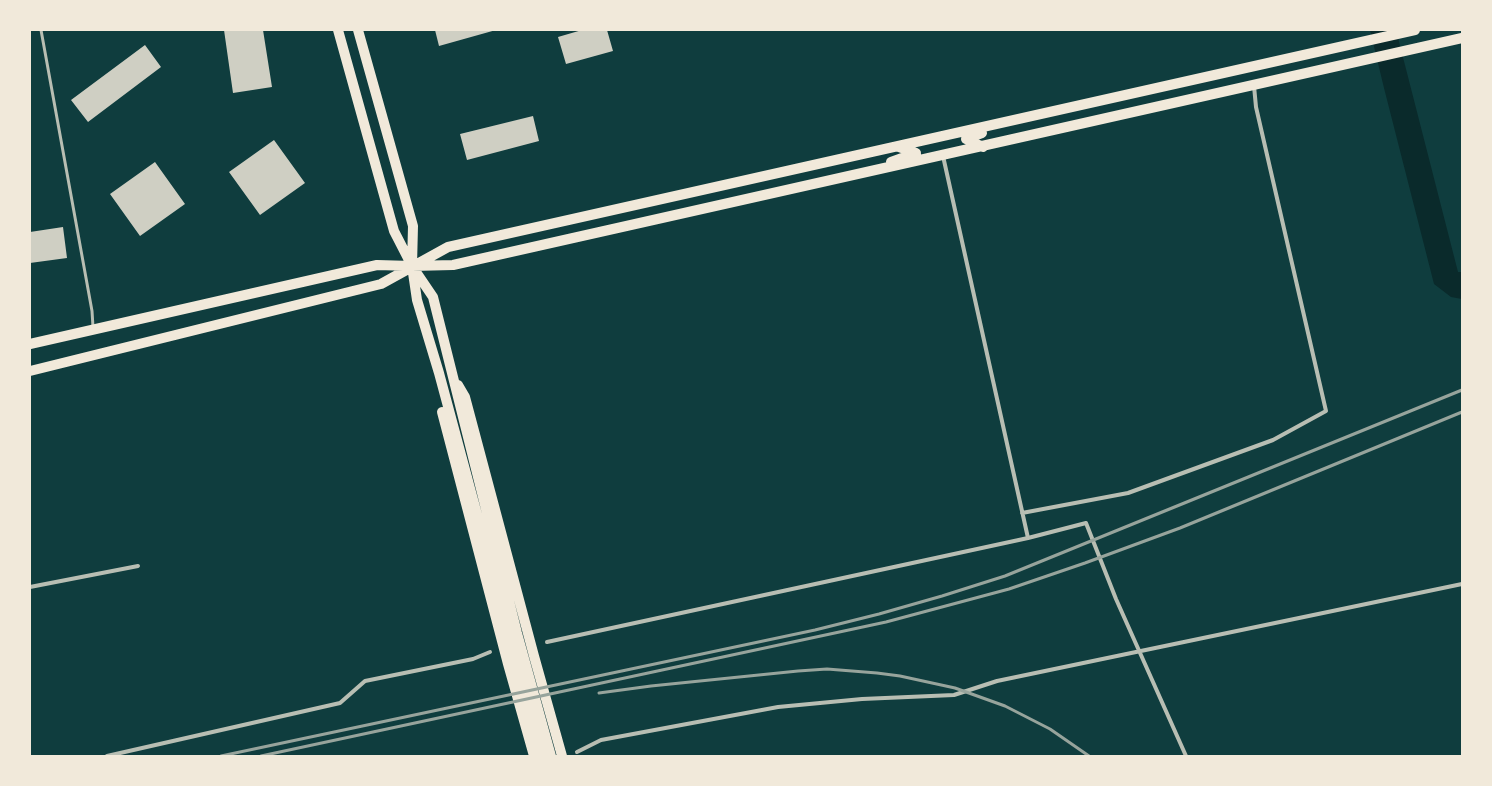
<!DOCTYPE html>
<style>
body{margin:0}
#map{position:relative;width:1492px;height:786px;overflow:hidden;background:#0f3d3e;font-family:Rubik,sans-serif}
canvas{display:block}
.frame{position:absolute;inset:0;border:31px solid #f1e9da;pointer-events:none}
</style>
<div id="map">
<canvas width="1492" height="786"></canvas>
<div class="frame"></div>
</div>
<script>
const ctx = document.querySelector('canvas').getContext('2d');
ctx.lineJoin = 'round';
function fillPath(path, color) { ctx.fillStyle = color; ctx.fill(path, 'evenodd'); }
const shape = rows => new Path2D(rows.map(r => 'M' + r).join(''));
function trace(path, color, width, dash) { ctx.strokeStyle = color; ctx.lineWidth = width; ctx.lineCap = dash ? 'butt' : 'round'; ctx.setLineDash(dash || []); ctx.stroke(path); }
fillPath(shape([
 [1370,30,1396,30,1458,272,1462,272,1462,299,1451,297,1434,284,1384,88]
]), '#0a2a2b');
fillPath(shape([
 [224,30,263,30,272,87,233,93],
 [435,30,496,30,439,46],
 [582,30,607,30,613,51,566,64,558,37],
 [145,45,161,67,88,122,71,100],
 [533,116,539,141,467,160,460,134],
 [274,140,305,183,260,215,229,172],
 [155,162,185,204,140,236,110,194],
 [63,227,67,258,30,263,30,232]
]), '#cfcfc3');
trace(shape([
 [41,30,92,311,93,327]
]), '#b8beb3', 3);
trace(shape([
 [943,156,1028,538,1086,523,1116,599,1186,756],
 [1022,513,1128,493,1273,440,1326,411,1256,107,1254,86],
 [30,587,138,566],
 [547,642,1028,538],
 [577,752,601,740,778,707,862,699,954,695,997,681,1462,584],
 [107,756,340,703,365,681,473,659,490,652]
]), '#b8beb3', 4);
trace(shape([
 [338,30,394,231,412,266,433,297,517,633,551,756],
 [358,30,413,226,412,266,417,300,439,373,542,756],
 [982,133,966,139,983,147],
 [891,162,916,153,899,147],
 [30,344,377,265,412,266,453,265,1462,38],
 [30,371,381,284,448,247,1415,30],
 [458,385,465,397,534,656,562,756],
 [442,412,508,664,534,756]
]), '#f1e9da', 10);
trace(shape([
 [599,693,651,686,798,671,827,669,877,673,900,676,955,688,1005,706,1050,729,1089,756],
 [221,756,815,630,879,614,942,596,1005,576,1462,390],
 [261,756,886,622,1009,589,1085,563,1180,528,1462,412]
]), '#97a49c', 3);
</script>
